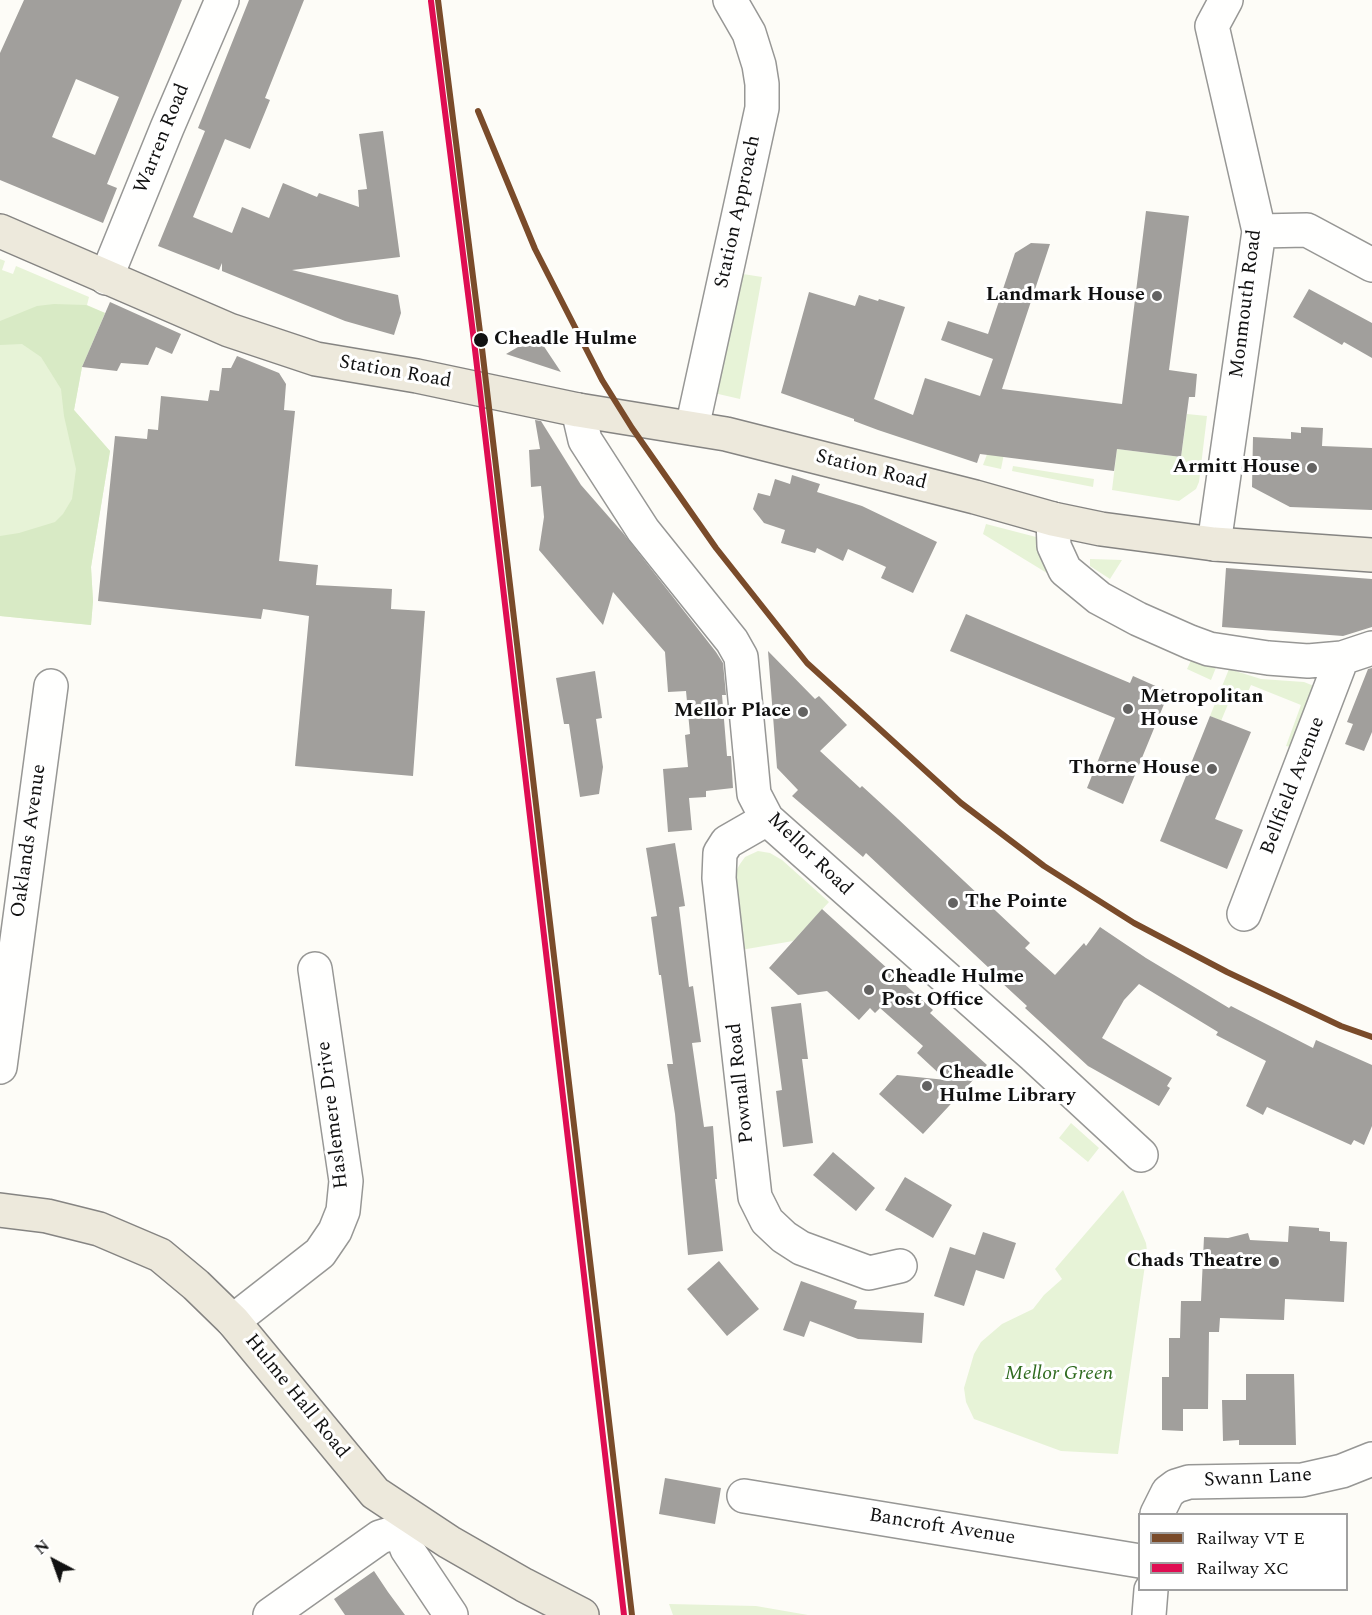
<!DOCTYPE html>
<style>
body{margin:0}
#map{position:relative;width:1372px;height:1615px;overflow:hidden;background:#fdfcf7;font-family:Spectral,serif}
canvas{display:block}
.legend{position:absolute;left:1138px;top:1513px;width:210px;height:78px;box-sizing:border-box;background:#fff;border:2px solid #a0a0a0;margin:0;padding:8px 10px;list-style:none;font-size:18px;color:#111}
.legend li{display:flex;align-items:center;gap:12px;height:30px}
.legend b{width:30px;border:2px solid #a0a0a0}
.north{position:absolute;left:24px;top:1531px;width:60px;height:60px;-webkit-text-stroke:4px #fff;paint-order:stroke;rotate:319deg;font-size:16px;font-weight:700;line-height:24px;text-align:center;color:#111}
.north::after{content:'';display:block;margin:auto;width:21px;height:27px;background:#111;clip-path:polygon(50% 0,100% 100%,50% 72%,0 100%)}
</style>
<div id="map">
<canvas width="1372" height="1615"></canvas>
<ul class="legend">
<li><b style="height:8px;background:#7a4b2a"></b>Railway VT E</li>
<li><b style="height:8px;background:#df0d52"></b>Railway XC</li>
</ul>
<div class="north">N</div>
</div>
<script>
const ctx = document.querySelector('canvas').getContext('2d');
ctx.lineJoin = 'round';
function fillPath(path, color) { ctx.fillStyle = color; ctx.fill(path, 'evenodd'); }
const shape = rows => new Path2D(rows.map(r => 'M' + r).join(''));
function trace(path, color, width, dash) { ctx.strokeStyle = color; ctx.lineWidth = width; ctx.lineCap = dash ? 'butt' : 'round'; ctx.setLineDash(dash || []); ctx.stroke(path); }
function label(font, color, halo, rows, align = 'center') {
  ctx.font = font + ' Spectral,serif'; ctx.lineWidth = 6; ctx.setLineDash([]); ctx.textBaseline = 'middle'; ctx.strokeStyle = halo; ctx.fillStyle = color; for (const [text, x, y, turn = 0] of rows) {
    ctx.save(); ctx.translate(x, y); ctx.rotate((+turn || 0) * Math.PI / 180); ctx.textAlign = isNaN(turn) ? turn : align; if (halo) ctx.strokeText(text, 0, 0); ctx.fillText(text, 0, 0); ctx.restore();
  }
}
fillPath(shape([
 [0,259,5,261,2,270,13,274,16,266,89,297,87,305,105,313,82,367,74,410,110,451,91,567,93,601,91,625,0,616],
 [743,274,762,277,740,399,714,393,739,275],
 [1187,414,1207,416,1199,482,1196,489,1179,501,1112,490,1117,449,1181,457],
 [995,433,1008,434,1001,469,983,465],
 [1013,466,1094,479,1093,487,1012,471],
 [986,524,1040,538,1040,557,1060,581,983,534],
 [1090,559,1122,560,1110,579,1090,566],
 [1194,654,1217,665,1211,680,1187,669],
 [1229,669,1261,679,1304,682,1314,686,1290,747,1286,746,1301,705,1251,685,1244,701,1231,697,1221,721,1210,716],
 [758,851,770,853,782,860,829,902,793,941,741,950,733,884,736,871,740,864,745,857],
 [1071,1123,1099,1148,1088,1162,1059,1138],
 [1123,1190,1146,1243,1147,1251,1118,1454,1061,1451,974,1419,966,1402,964,1388,974,1354,981,1342,1002,1324,1033,1309,1044,1295,1062,1279,1055,1269],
 [669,1604,756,1606,808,1615,673,1615]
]), '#e7f3d7');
fillPath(shape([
 [54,304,86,305,105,313,82,367,74,410,110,451,91,567,93,601,91,625,0,616,0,536,19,533,55,522,63,514,72,499,76,469,64,416,61,389,41,357,22,344,0,345,0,321,37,306]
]), '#d8eac5');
fillPath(shape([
 [24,0,182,0,107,184,117,188,103,223,0,180,0,53],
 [76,79,119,97,95,155,52,137],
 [249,0,304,0,265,98,270,100,250,149,225,139,193,217,232,233,242,207,269,218,283,183,317,197,319,193,359,207,358,190,367,189,359,134,383,131,400,257,292,270,398,295,401,313,394,335,345,321,222,271,222,263,219,270,158,246,205,131,198,128],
 [1146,211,1189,216,1169,370,1197,374,1195,397,1189,397,1181,457,1117,449,1114,471,980,454,977,463,878,430,854,421,854,419,781,393,809,292,855,306,859,295,878,301,879,299,905,307,874,399,913,415,925,378,980,396,993,359,941,340,948,321,988,334,1015,253,1031,243,1050,244,1002,389,1122,404],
 [1309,289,1372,323,1372,358,1344,342,1342,345,1293,317],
 [110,302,181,334,172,354,156,347,148,365,121,363,117,371,82,367],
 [537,336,561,372,506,354],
 [237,356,279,373,286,384,284,410,295,411,279,561,318,565,316,585,392,589,391,609,425,611,413,776,295,766,309,616,263,609,261,619,98,601,115,436,147,439,148,429,158,430,161,396,208,401,210,390,219,391,222,368,231,368],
 [535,420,541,421,581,485,623,533,716,652,723,663,726,695,722,695,727,756,731,756,733,788,706,791,706,797,689,798,692,830,668,832,663,769,688,767,685,735,690,734,686,691,668,692,665,652,613,592,603,625,539,550,544,517,541,486,531,487,529,450,540,449],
 [1301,427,1323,428,1322,446,1372,448,1372,510,1290,507,1252,487,1253,437,1291,439,1291,432,1301,433],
 [792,475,820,484,817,492,862,506,937,542,913,593,881,578,886,567,848,549,843,561,817,548,815,553,781,543,785,530,764,523,753,509,758,493,770,496,775,479,790,484],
 [1226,568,1372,579,1372,627,1343,636,1222,627],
 [966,614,1130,683,1133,676,1169,692,1123,804,1087,788,1115,718,950,651],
 [768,651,815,699,819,696,847,725,820,751,860,788,862,786,898,819,1030,943,1025,948,1055,975,1084,943,1086,946,1100,927,1146,958,1229,1008,1231,1006,1313,1048,1316,1040,1372,1065,1372,1126,1364,1145,1354,1140,1351,1145,1267,1107,1263,1115,1246,1106,1266,1061,1216,1035,1218,1032,1139,984,1124,1000,1102,1038,1172,1078,1167,1086,1170,1088,1159,1106,1088,1066,1025,1008,1027,1006,989,971,990,969,866,853,863,857,792,796,798,790,777,768],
 [1372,668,1372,732,1364,751,1345,744,1353,724,1347,722,1368,669],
 [595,671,602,718,596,719,603,767,599,794,580,797,569,724,564,724,556,678],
 [1210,716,1251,732,1215,819,1243,830,1227,869,1160,841],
 [675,843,685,906,679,907,689,987,693,986,701,1042,692,1043,704,1127,713,1126,717,1179,715,1179,723,1251,688,1255,675,1114,667,1064,673,1064,661,975,659,975,651,917,657,916,646,848],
 [822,909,933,1010,930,1013,987,1065,923,1134,879,1094,897,1075,946,1080,917,1053,923,1046,880,1008,875,1013,870,1008,859,1020,827,991,798,995,769,968],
 [801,1003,808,1059,802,1059,813,1143,783,1147,776,1091,782,1090,771,1007],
 [833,1152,875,1188,856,1211,813,1175],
 [905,1177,952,1205,933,1238,885,1210],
 [1289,1226,1319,1228,1319,1231,1330,1232,1330,1241,1347,1242,1344,1302,1285,1299,1284,1320,1220,1318,1219,1332,1209,1332,1208,1409,1183,1409,1183,1431,1162,1430,1162,1377,1169,1377,1169,1338,1180,1338,1181,1301,1201,1301,1204,1237,1228,1238,1248,1233,1250,1240,1288,1242],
 [983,1232,1016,1243,1004,1279,976,1270,964,1306,934,1296,950,1247,975,1255],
 [719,1261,759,1309,727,1336,687,1289],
 [801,1281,857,1301,854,1309,924,1313,922,1343,858,1339,810,1321,804,1337,783,1330],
 [1246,1374,1294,1374,1296,1445,1239,1445,1239,1440,1223,1441,1222,1400,1246,1400],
 [665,1478,721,1488,715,1524,659,1514],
 [374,1571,388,1592,405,1615,345,1615,334,1599]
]), '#a19f9c');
const minor = shape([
 [1259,231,1307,230,1372,265],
 [106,278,167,128,222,0],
 [578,410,585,440,643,530,732,641,741,657,754,794,767,819,1033,1055,1141,1155],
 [692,428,762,108,762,84,759,65,749,33,730,0],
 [1053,519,1054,546,1065,570,1099,598,1138,619,1190,642,1209,649,1268,658,1308,661,1342,658,1372,648],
 [1214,544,1259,231,1212,26,1226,0],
 [767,819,727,842,720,853,719,878,755,1197,767,1221,784,1237,801,1248,869,1273,900,1266],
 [1244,914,1342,658],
 [0,1067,51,686],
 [233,1321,320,1253,335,1231,343,1211,346,1181,315,969],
 [744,1496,1140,1561],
 [1157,1514,1168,1492,1176,1486,1189,1482,1302,1480,1342,1471,1372,1459],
 [408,1516,400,1531,407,1549,451,1615],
 [270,1615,380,1537,400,1531],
 [1149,1615,1151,1590]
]);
const major = shape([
 [0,231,229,330,316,359,417,376,578,410,726,434,975,497,1053,519,1101,529,1214,544,1372,555],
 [0,1210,47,1216,99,1229,160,1255,196,1285,233,1321,375,1493,449,1542,524,1585,582,1615]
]);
trace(minor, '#979795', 36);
trace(major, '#858482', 36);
trace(minor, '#fffffe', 33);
trace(major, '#ede9dc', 33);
trace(shape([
 [438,0,481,340,632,1615],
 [478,111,535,249,602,380,632,428,716,548,807,663,961,803,1044,866,1134,923,1227,972,1341,1026,1372,1037]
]), '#7a4b2a', 6);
trace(shape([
 [431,1,474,341,624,1615]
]), '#df0d52', 6);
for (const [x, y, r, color] of [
 [1157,296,6,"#646362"],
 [481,340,8,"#111"],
 [1312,468,6,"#646362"],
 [1128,709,6,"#646362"],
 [803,712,6,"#646362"],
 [1212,769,6,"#646362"],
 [953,903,6,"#646362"],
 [869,990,6,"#646362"],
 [927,1086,6,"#646362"],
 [1274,1262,6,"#646362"]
]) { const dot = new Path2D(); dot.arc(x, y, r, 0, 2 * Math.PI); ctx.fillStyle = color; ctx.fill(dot); trace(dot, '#fff', 2); }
label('20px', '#111', '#fff', [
 ["Warren Road",163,139,-68],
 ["Station Approach",739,212,-78],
 ["Monmouth Road",1247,304,-83],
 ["Station Road",395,373,10],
 ["Station Road",871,471,14],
 ["Bellfield Avenue",1294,786,-69],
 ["Oaklands Avenue",30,841,-82],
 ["Mellor Road",809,855,44],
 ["Pownall Road",742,1083,-96],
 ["Haslemere Drive",334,1115,-97],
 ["Hulme Hall Road",296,1397,51],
 ["Swann Lane",1258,1479,-3],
 ["Bancroft Avenue",942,1528,9]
]);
label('bold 20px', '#111', '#fff', [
 ["Landmark House",1145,296],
 ["Armitt House",1300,468],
 ["Metropolitan",1140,698,"left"],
 ["House",1140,721,"left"],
 ["Mellor Place",791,712],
 ["Thorne House",1200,769],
 ["The Pointe",965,903,"left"],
 ["Cheadle Hulme",881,978,"left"],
 ["Post Office",881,1001,"left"],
 ["Cheadle",939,1074,"left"],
 ["Hulme Library",939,1097,"left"],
 ["Chads Theatre",1262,1262]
], 'right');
label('bold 20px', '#111', '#fff', [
 ["Cheadle Hulme",494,340]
], 'left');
label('italic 20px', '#2f6b1f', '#fff', [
 ["Mellor Green",1059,1375]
]);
</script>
